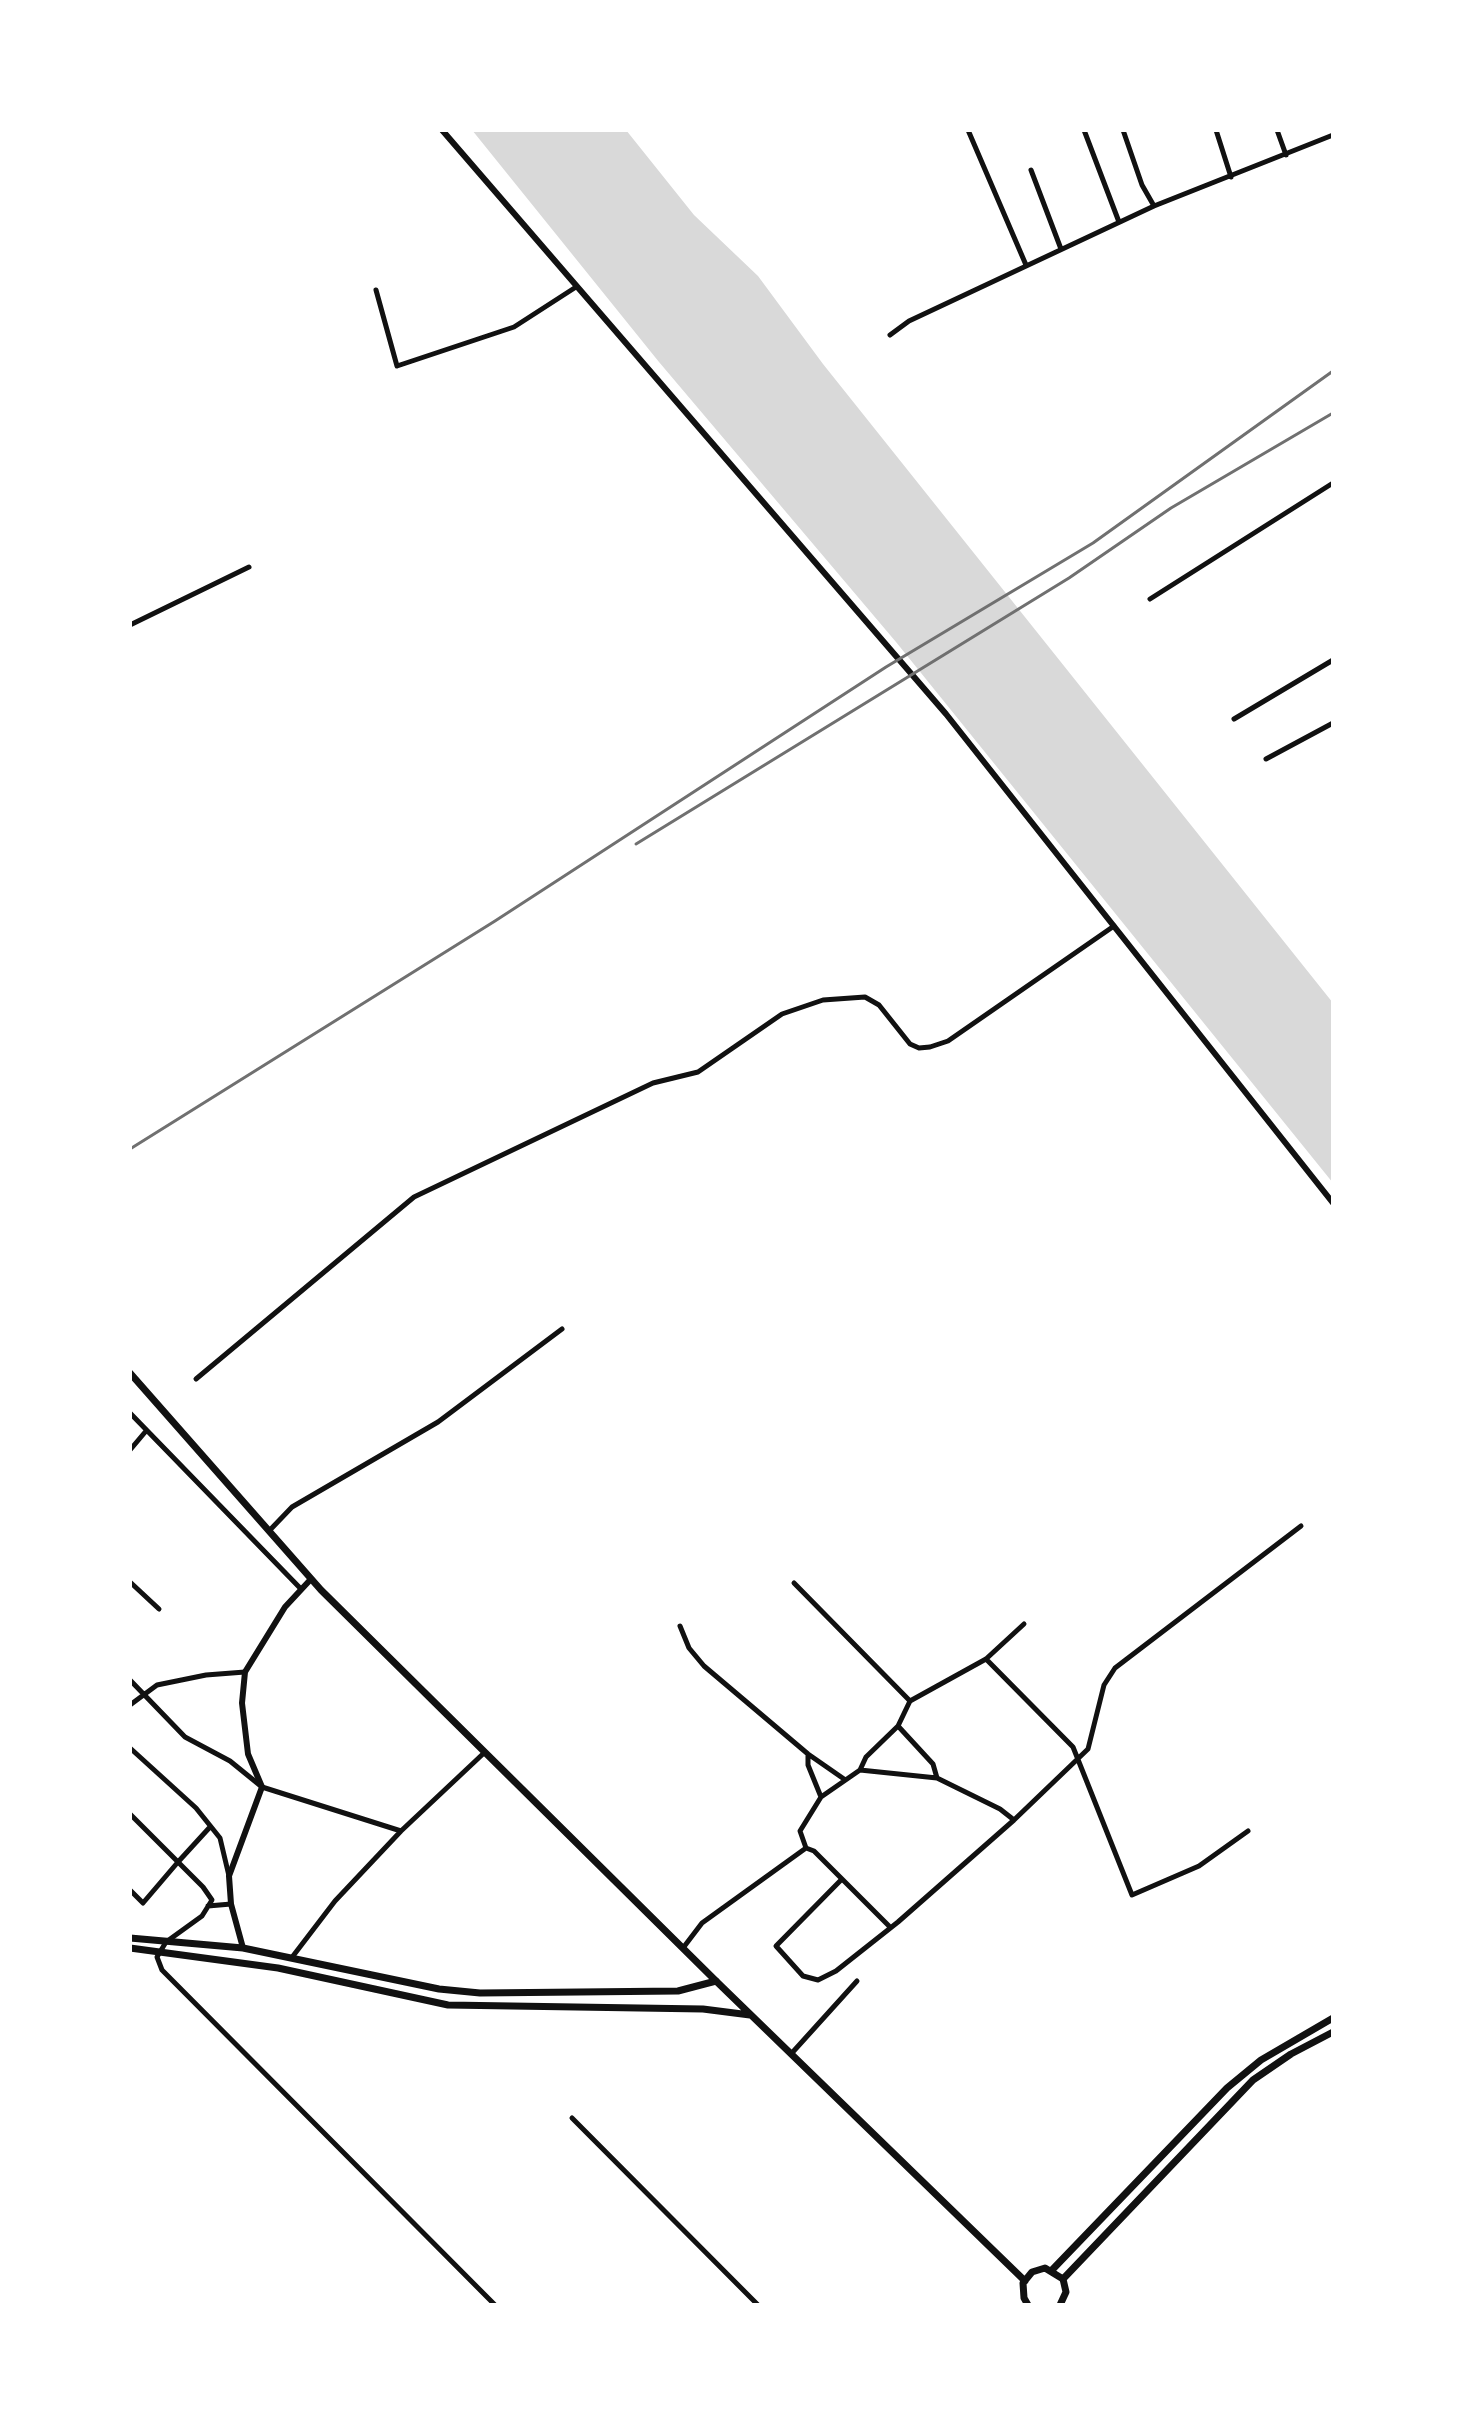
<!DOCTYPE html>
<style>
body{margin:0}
#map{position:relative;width:1463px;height:2435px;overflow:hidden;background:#fff;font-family:"Zilla Slab",serif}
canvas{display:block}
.frame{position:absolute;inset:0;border:132px solid #fff;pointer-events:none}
</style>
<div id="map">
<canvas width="1463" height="2435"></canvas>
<div class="frame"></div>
</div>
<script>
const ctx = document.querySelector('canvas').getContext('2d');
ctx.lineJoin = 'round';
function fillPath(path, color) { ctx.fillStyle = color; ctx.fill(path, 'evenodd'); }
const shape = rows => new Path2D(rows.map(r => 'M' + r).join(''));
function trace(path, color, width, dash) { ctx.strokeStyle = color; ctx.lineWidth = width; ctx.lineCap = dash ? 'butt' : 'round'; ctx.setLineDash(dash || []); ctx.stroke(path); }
fillPath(shape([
 [472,130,626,130,694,215,758,276,823,364,1333,1003,1333,1183,896,642,659,362]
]), '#d9d9d9');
trace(shape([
 [968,130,1026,265],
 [1084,130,1119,222],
 [1123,130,1142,185,1154,206],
 [1216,130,1231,177],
 [1277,130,1286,155],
 [1031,170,1061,249],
 [376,290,397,366,514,327,576,287],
 [890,335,909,321,1154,206,1333,135],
 [1150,599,1333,483],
 [130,625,249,567],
 [1234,719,1333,660],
 [1266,759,1333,723],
 [196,1379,414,1197,653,1083,698,1072,782,1014,823,1000,865,997,879,1005,910,1044,919,1048,930,1047,948,1041,1114,926],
 [130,1413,301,1589],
 [130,1450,146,1431],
 [269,1531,292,1507,438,1422,562,1329],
 [130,1582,159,1609],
 [794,1583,910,1701],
 [680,1626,689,1648,704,1666,808,1754,844,1779],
 [986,1659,1073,1747,1132,1895,1199,1866,1248,1831],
 [130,1680,185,1737,230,1761,262,1787,401,1831],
 [130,1705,157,1685,206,1675,245,1672],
 [898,1726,933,1764,937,1778],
 [130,1748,196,1808,220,1838,229,1876],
 [808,1754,808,1765,821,1797],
 [860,1770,866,1757,898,1726,910,1701,986,1659,1024,1624],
 [130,1814,178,1862,210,1827],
 [841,1880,776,1946,803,1976,818,1980,836,1971,898,1922,1014,1820,1088,1749,1104,1685,1115,1668,1301,1526],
 [130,1890,143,1903,178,1862,203,1887,212,1900,202,1916,166,1942,157,1957,162,1970,495,2305],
 [208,1906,231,1904],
 [889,1926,814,1851,806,1848,800,1831,821,1797,860,1770,937,1778,1000,1809,1014,1820],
 [683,1948,702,1923,806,1848],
 [293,1956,335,1901,401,1831,485,1752],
 [791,2054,857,1981],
 [572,2118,758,2305]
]), '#111', 5);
trace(shape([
 [442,130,946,714,1333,1203],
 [243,1948,231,1904,229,1876,262,1787,248,1754,242,1703,245,1672,285,1607,311,1579]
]), '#111', 6);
trace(shape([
 [130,1373,321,1590,716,1981]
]), '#111', 7);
trace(shape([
 [130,1938,243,1948,439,1989,480,1993,678,1991,716,1981,1025,2281],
 [130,1948,278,1968,448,2005,703,2009,750,2015],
 [1052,2270,1227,2088,1261,2060,1333,2018],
 [1063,2279,1253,2080,1291,2054,1333,2032],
 [1028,2305,1024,2298,1023,2283,1032,2272,1045,2268,1063,2279,1066,2292,1060,2305]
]), '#111', 7);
trace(shape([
 [636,844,1069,578,1171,508,1333,413],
 [130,1149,495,921,886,667,1093,543,1333,371]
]), '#707070', 3);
</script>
